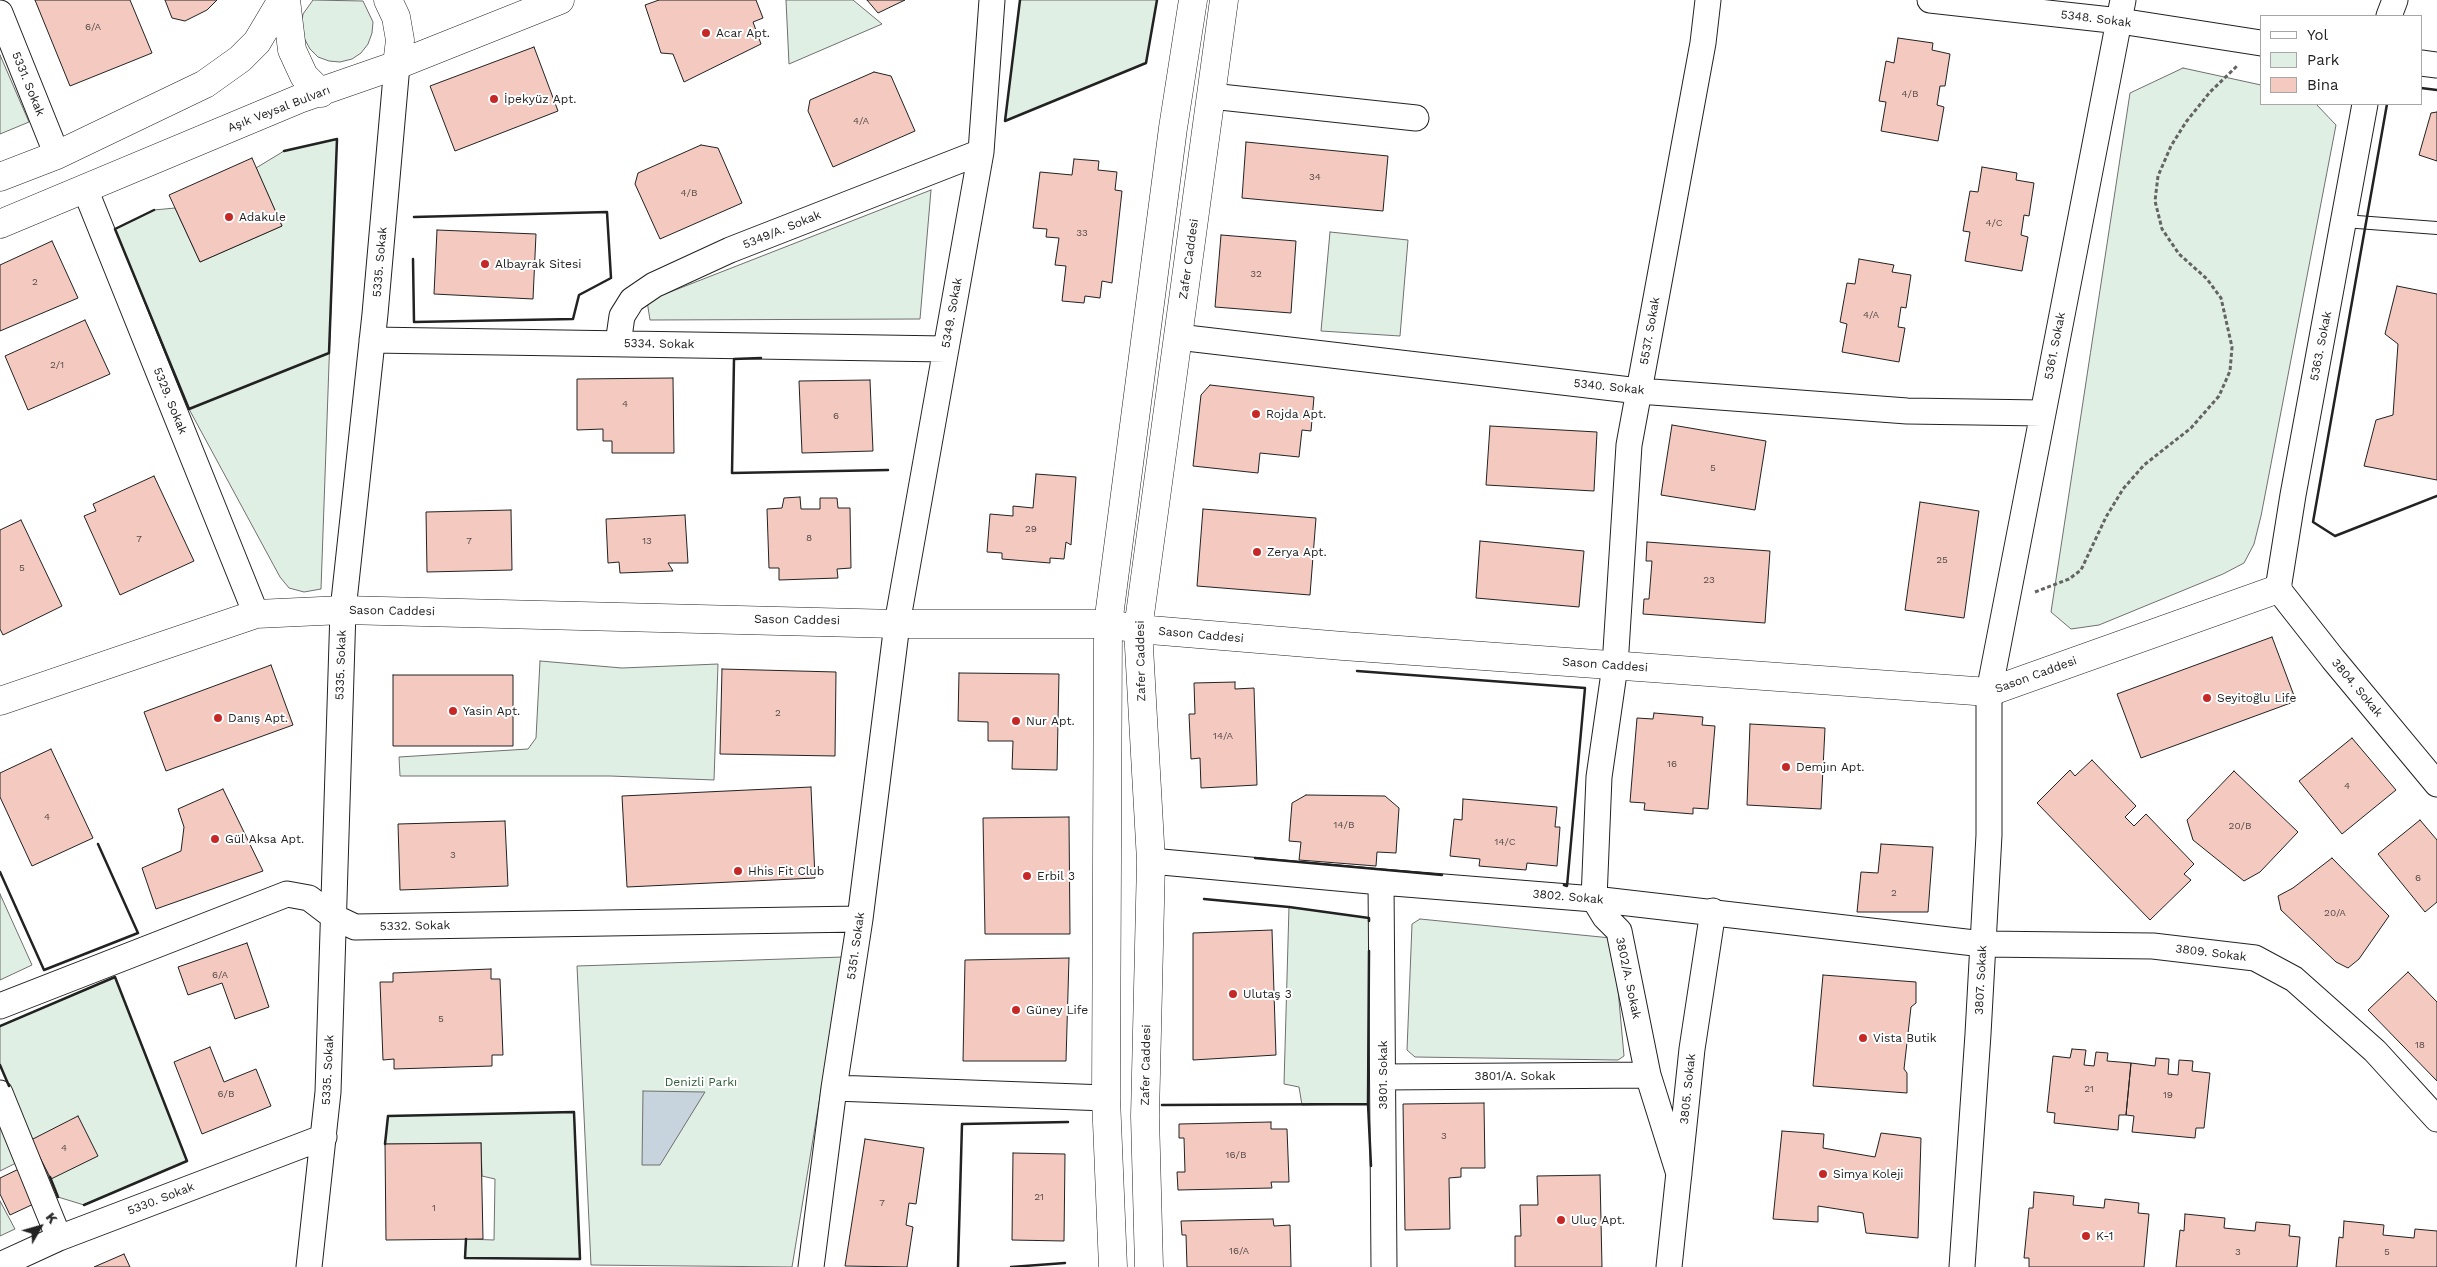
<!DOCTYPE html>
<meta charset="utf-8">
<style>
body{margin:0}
#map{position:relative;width:2437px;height:1267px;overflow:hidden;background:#fff;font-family:"Work Sans",sans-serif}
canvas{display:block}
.legend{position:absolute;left:2260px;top:15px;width:162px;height:90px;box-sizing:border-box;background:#fff;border:1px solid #a7a7a7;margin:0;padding:6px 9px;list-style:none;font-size:15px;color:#222}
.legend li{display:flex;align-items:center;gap:10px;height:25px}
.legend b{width:25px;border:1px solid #a7a7a7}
.north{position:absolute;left:15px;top:1202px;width:50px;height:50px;-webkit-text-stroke:4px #fff;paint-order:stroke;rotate:52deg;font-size:14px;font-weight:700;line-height:20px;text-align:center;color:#222}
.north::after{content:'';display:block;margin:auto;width:18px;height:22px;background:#222;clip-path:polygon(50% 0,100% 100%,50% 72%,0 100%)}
</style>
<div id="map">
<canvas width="2437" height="1267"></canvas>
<ul class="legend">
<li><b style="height:6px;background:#fff"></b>Yol</li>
<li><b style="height:14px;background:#e0efe3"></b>Park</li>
<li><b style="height:14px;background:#f3c9c0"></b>Bina</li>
</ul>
<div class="north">K</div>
</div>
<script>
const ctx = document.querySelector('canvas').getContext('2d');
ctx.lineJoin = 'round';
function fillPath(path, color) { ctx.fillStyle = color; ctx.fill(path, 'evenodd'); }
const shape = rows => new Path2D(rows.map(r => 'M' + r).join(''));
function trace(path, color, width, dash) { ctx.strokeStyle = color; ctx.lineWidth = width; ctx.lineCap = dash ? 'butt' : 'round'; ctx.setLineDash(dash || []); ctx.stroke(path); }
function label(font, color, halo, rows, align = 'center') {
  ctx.font = font + ' "Work Sans",sans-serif'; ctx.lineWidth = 4; ctx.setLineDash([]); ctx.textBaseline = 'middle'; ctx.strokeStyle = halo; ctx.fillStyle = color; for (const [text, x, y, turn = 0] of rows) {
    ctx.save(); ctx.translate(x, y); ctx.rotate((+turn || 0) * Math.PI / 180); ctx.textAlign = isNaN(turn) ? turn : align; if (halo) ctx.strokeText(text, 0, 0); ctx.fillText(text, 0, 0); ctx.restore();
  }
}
const green = shape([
 [313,0,363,1,373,22,372,33,368,44,361,53,352,59,340,62,329,61,318,57,310,49,304,38,301,26,303,14,313,0],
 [786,0,853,0,882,24,789,64,786,0],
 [1020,0,1157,0,1146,63,1005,121,1020,0],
 [0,55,29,122,0,134,0,55],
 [2183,68,2261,85,2261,104,2316,104,2336,125,2261,516,2254,544,2244,563,2223,574,2099,625,2071,629,2051,612,2130,93,2183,68],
 [337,139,321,589,304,592,289,588,280,577,189,409,115,229,154,210,175,208,200,262,282,226,256,168,284,151,337,139],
 [931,190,920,319,650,320,647,301,931,190],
 [1330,232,1408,240,1400,336,1321,331,1330,232],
 [540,661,622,668,718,664,714,780,610,776,400,776,399,757,528,749,536,738,540,661],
 [0,894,32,965,0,980,0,894],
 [1289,907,1369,918,1368,1104,1302,1105,1299,1087,1284,1084,1289,907],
 [1420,919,1611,938,1614,945,1624,1056,1618,1060,1415,1057,1407,1050,1412,924,1420,919],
 [843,957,792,1267,591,1265,577,966,843,957],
 [115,977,187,1161,84,1205,58,1197,0,1065,0,1026,115,977],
 [574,1112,580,1259,465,1258,466,1239,494,1240,495,1179,482,1176,481,1143,385,1144,388,1116,574,1112],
 [0,1117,20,1161,0,1171,0,1117],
 [0,1201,15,1229,0,1236,0,1201]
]);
fillPath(green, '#e0efe3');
trace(green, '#6f6f6f', 1);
const water = shape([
 [643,1091,705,1092,660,1165,642,1165,643,1091]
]);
fillPath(water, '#c7d3dd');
trace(water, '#6f6f6f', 1);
const building = shape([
 [35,0,130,0,152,53,70,86,35,0],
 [165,0,217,0,207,10,185,21,172,18,165,0],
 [659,0,756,0,763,18,753,22,761,44,684,82,673,54,661,53,645,5,659,0],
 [867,0,905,0,878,13,867,0],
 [1898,38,1933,43,1932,50,1950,54,1945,86,1940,86,1937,105,1944,107,1938,141,1881,131,1886,102,1879,101,1886,61,1894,63,1898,38],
 [534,47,558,111,455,151,430,86,534,47],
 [874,72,891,76,915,131,833,167,808,111,810,100,874,72],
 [2437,112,2437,161,2419,155,2431,113,2437,112],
 [1246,142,1388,156,1383,211,1242,198,1246,142],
 [701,145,718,148,742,203,660,239,635,184,638,173,701,145],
 [252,158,282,226,200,262,169,195,252,158],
 [1074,159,1099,161,1098,170,1117,172,1115,190,1122,191,1112,283,1102,281,1100,298,1085,296,1084,303,1062,301,1066,266,1055,265,1059,238,1046,237,1047,229,1033,228,1040,172,1072,175,1074,159],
 [1982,167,2017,173,2016,180,2034,183,2029,216,2024,215,2021,235,2028,237,2022,271,1965,261,1970,232,1963,231,1970,191,1978,192,1982,167],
 [437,230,536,234,533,299,434,294,437,230],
 [1221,235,1296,241,1291,313,1215,307,1221,235],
 [52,241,78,298,0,331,0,265,52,241],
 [1859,259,1894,265,1892,272,1911,275,1906,308,1901,307,1898,327,1905,328,1899,362,1842,352,1847,324,1840,322,1847,283,1855,284,1859,259],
 [2397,286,2437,294,2437,480,2364,466,2376,420,2393,415,2398,344,2385,334,2397,286],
 [85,320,110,374,28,410,5,356,85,320],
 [673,378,674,453,612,453,612,441,603,441,603,429,577,430,577,379,673,378],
 [870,380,873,451,802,453,799,381,870,380],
 [1210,385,1314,397,1311,431,1302,430,1299,457,1260,453,1258,473,1193,466,1201,395,1210,385],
 [1672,425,1766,441,1755,510,1661,495,1672,425],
 [1490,426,1597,432,1594,491,1486,485,1490,426],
 [1036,474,1076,477,1071,545,1066,542,1064,559,1050,558,1050,563,1002,559,1002,553,987,552,990,514,1013,516,1013,506,1033,508,1036,474],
 [154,476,194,561,120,595,84,516,96,511,93,504,154,476],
 [800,497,801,509,820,509,820,498,837,498,838,508,850,508,851,568,837,569,838,578,779,580,779,568,769,568,767,509,782,508,784,498,800,497],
 [1920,502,1979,511,1964,618,1905,610,1920,502],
 [1203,509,1316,518,1310,595,1197,586,1203,509],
 [511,510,512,570,427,572,426,512,511,510],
 [685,515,688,563,668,563,673,571,620,573,619,562,608,563,606,519,685,515],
 [21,520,62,606,3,635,0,629,0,530,21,520],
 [1480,541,1584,551,1579,607,1476,598,1480,541],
 [1647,542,1770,551,1765,623,1643,614,1644,599,1649,599,1652,561,1646,561,1647,542],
 [2272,637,2296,701,2141,758,2117,694,2272,637],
 [271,665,293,725,166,771,144,712,271,665],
 [722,669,836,672,835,756,720,754,722,669],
 [959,673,1059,674,1057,770,1012,769,1013,741,988,741,988,722,958,721,959,673],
 [393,675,513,675,513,746,393,746,393,675],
 [1235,682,1235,689,1254,688,1257,785,1201,788,1200,758,1191,759,1189,714,1195,714,1194,683,1235,682],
 [1654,713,1703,717,1702,725,1715,726,1708,809,1693,808,1693,814,1644,810,1645,803,1630,802,1637,718,1653,719,1654,713],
 [1750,724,1825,728,1821,809,1747,805,1750,724],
 [2352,738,2396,790,2342,834,2299,781,2352,738],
 [51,749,93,838,32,866,0,797,0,773,51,749],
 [2092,760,2136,806,2125,817,2134,826,2146,814,2194,864,2184,874,2191,880,2150,920,2037,803,2070,770,2075,776,2092,760],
 [2234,771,2298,832,2260,872,2244,881,2193,840,2187,820,2234,771],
 [811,787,815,878,627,887,622,796,811,787],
 [223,789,263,871,156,909,142,868,181,851,184,827,178,809,223,789],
 [1306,795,1385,796,1399,808,1396,853,1377,852,1376,866,1299,860,1301,842,1289,841,1292,803,1306,795],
 [1463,799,1557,807,1555,827,1560,827,1557,866,1527,863,1526,870,1479,866,1480,859,1450,856,1454,819,1462,820,1463,799],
 [1069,817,1070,934,985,934,983,818,1069,817],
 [2420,820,2437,840,2437,902,2425,912,2378,854,2420,820],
 [505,821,508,886,400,890,398,824,505,821],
 [1881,844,1933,847,1928,912,1857,912,1861,872,1878,873,1881,844],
 [2332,858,2389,916,2359,959,2348,968,2336,962,2281,910,2278,896,2293,888,2332,858],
 [1272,930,1276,1055,1193,1060,1193,933,1272,930],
 [247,943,269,1007,235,1019,222,983,188,995,178,967,247,943],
 [1069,958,1066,1061,963,1061,965,960,1069,958],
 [491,969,491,979,500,979,503,1055,492,1055,492,1066,394,1069,394,1059,383,1060,380,982,393,982,393,973,491,969],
 [2408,972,2437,1002,2437,1081,2368,1010,2408,972],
 [1823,975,1916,982,1916,1003,1911,1007,1904,1069,1907,1073,1907,1093,1813,1086,1823,975],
 [210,1047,224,1082,256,1069,271,1106,202,1134,174,1062,210,1047],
 [2072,1049,2086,1050,2084,1065,2094,1066,2096,1052,2108,1053,2107,1061,2131,1063,2126,1115,2119,1115,2118,1130,2054,1123,2055,1113,2047,1112,2053,1056,2070,1058,2072,1049],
 [2156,1058,2169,1059,2168,1074,2178,1075,2179,1060,2193,1061,2192,1071,2210,1073,2204,1128,2196,1128,2195,1138,2132,1132,2134,1116,2126,1115,2131,1063,2155,1066,2156,1058],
 [1484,1103,1485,1168,1461,1168,1461,1177,1449,1178,1450,1229,1405,1230,1403,1104,1484,1103],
 [78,1116,98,1156,51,1179,31,1140,78,1116],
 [1271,1122,1271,1129,1287,1129,1289,1182,1271,1182,1272,1188,1178,1190,1177,1172,1185,1172,1184,1138,1179,1138,1179,1124,1271,1122],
 [1782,1131,1824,1134,1823,1148,1875,1157,1881,1133,1921,1138,1918,1238,1866,1233,1863,1213,1818,1206,1818,1222,1773,1219,1782,1131],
 [865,1139,924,1148,916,1204,909,1203,906,1225,913,1227,907,1267,845,1266,865,1139],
 [481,1143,483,1239,386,1240,385,1144,481,1143],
 [1013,1153,1065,1154,1064,1241,1012,1240,1013,1153],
 [23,1167,40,1201,10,1215,0,1194,0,1178,23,1167],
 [1600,1175,1602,1267,1515,1267,1515,1236,1521,1236,1520,1205,1538,1205,1537,1176,1600,1175],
 [2034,1192,2074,1196,2073,1205,2104,1208,2105,1199,2139,1203,2138,1213,2149,1214,2144,1267,2029,1267,2029,1258,2024,1258,2029,1208,2033,1208,2034,1192],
 [2185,1214,2225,1218,2224,1228,2255,1231,2256,1222,2290,1225,2289,1236,2300,1237,2297,1267,2176,1267,2180,1230,2184,1231,2185,1214],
 [1273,1219,1274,1226,1290,1225,1291,1267,1187,1267,1186,1235,1182,1235,1181,1221,1273,1219],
 [2344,1221,2384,1225,2383,1235,2414,1238,2415,1229,2437,1231,2437,1267,2336,1267,2339,1237,2343,1238,2344,1221],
 [124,1254,130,1267,94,1267,124,1254]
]);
fillPath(building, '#f3c9c0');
trace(building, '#222', 1);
const lane = shape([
 [2344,221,2437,228]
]);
const street = shape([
 [1930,0,2120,21,2261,43],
 [0,13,57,155],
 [2389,16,2395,0],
 [2421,63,2437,65],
 [1211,96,1416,118],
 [2365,104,2293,495,2278,589,2333,659,2437,784],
 [85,189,256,614],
 [1178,337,1639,391,1907,411,2042,413],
 [372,340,946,349],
 [618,344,622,316,632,300,654,285,730,250,981,152],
 [1151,861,1381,882,1594,899,1983,944,2153,946,2255,958,2294,979,2375,1051,2437,1119],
 [1381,882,1384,1267],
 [0,1006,287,894,309,898,334,917,355,927,860,919],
 [1383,1077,1648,1075],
 [834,1088,1106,1098],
 [0,1093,59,1238],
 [1679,1174,1648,1075,1619,931,1605,917,1594,899,1599,777,1615,666,1629,445,1703,43,1708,0],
 [0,1265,59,1238,324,1137],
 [309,1267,328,1092,343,610,375,314,397,65],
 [811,1267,834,1088,860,919,897,624,981,152,992,0],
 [1669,1267,1692,1049,1713,911],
 [1962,1267,1978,1034,1989,835,1989,692,2123,0]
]);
const secondary = shape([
 [286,0,292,50,304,76,321,93],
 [388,0,396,17,400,40,397,65],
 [0,177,57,155,205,84,240,59,257,42,282,0],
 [0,224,299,99,397,65,560,0],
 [0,701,256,614,343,610,897,624,1108,624,1138,629,1343,646,1989,692,2278,589],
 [1113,1267,1106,1098,1108,624,1173,128,1193,0],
 [1149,1267,1145,1116,1151,861,1138,629,1224,0]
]);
trace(lane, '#222', 14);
trace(street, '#222', 27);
trace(secondary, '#222', 29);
trace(shape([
 [2035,592,2069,579,2081,570,2106,517,2123,489,2144,465,2191,428,2219,396,2230,371,2232,347,2221,298,2207,279,2179,254,2162,229,2155,201,2158,176,2171,146,2186,122,2210,92,2237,66]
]), '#646464', 3, [4, 2.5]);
trace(lane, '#fff', 12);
trace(street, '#fff', 25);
trace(secondary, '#fff', 28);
trace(shape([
 [1020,0,1005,121,1146,63,1157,0],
 [2421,88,2437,90],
 [2387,104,2313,522,2335,536,2437,496],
 [154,210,115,229,189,409,329,353,337,139,284,151],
 [413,259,414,322,573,319,579,295,611,278,607,212,414,217],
 [761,358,734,359,732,473,888,470],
 [1357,671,1585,688,1567,886,1564,885],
 [1255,858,1442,875],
 [0,872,44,970,138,933,98,844],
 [1204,899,1289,907,1369,918,1369,921],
 [0,1026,115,977,187,1161,84,1205],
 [0,1065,9,1086],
 [1368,1104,1371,1166],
 [1162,1105,1368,1104,1369,951],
 [385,1144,388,1116,574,1112,580,1259,465,1258,466,1239],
 [50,1177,58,1197],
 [958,1267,962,1124,1068,1122],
 [1011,1267,1065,1263]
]), '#222', 2.5);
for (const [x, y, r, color] of [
 [706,33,5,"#c62828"],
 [494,99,5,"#c62828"],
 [229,217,5,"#c62828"],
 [485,264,5,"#c62828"],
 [1256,414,5,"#c62828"],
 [1257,552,5,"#c62828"],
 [2207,698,5,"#c62828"],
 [453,711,5,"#c62828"],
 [218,718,5,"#c62828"],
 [1016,721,5,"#c62828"],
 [1786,767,5,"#c62828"],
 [215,839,5,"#c62828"],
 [738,871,5,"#c62828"],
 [1027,876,5,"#c62828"],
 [1233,994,5,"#c62828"],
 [1016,1010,5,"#c62828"],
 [1863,1038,5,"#c62828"],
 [1823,1174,5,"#c62828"],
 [1561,1220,5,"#c62828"],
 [2086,1236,5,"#c62828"]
]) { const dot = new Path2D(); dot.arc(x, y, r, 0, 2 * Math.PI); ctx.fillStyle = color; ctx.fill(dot); trace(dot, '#fff', 2); }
label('10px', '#564c4a', null, [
 ["6/A",93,27],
 ["4/B",1910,94],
 ["4/A",861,121],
 ["34",1315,177],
 ["4/B",689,193],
 ["4/C",1994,223],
 ["33",1082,233],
 ["32",1256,274],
 ["2",35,282],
 ["4/A",1871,315],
 ["2/1",57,365],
 ["4",625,404],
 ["6",836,416],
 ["5",1713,468],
 ["29",1031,529],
 ["8",809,538],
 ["7",139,539],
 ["7",469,541],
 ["13",647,541],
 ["25",1942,560],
 ["5",22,568],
 ["23",1709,580],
 ["2",778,713],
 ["14/A",1223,736],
 ["16",1672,764],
 ["4",2347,786],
 ["4",47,817],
 ["14/B",1344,825],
 ["20/B",2240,826],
 ["14/C",1505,842],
 ["3",453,855],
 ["6",2418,878],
 ["2",1894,893],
 ["20/A",2335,913],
 ["6/A",220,975],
 ["5",441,1019],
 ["18",2420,1045],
 ["21",2089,1089],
 ["6/B",226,1094],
 ["19",2168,1095],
 ["3",1444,1136],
 ["4",64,1148],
 ["16/B",1236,1155],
 ["21",1039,1197],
 ["7",882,1203],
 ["1",434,1208],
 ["16/A",1239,1251],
 ["3",2238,1252],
 ["5",2387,1252]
]);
label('12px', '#222', '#fff', [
 ["5348. Sokak",2096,19,7],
 ["5331. Sokak",28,84,68],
 ["Aşık Veysal Bulvarı",279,109,-21],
 ["5349/A. Sokak",782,230,-22],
 ["Zafer Caddesi",1189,259,-82],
 ["5335. Sokak",380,262,-85],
 ["5349. Sokak",952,313,-80],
 ["5537. Sokak",1650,331,-80],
 ["5334. Sokak",659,344,1],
 ["5361. Sokak",2055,346,-79],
 ["5363. Sokak",2321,346,-79],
 ["5340. Sokak",1609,387,6],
 ["5329. Sokak",170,401,68],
 ["Sason Caddesi",392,611,1],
 ["Sason Caddesi",797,620,1],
 ["Sason Caddesi",1201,635,5],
 ["Zafer Caddesi",1141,661,-91],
 ["5335. Sokak",341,665,-88],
 ["Sason Caddesi",1605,665,4],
 ["Sason Caddesi",2036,675,-20],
 ["3804. Sokak",2357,688,50],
 ["3802. Sokak",1568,897,5],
 ["5332. Sokak",415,926,-1],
 ["5351. Sokak",856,946,-82],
 ["3809. Sokak",2211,953,7],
 ["3802/A. Sokak",1628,978,78],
 ["3807. Sokak",1981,980,-87],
 ["Zafer Caddesi",1146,1065,-89],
 ["5335. Sokak",328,1070,-87],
 ["3801. Sokak",1383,1075,-90],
 ["3801/A. Sokak",1515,1076],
 ["3805. Sokak",1688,1089,-84],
 ["5330. Sokak",161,1199,-21]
]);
label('12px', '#222', '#fff', [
 ["Acar Apt.",716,33],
 ["İpekyüz Apt.",504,99],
 ["Adakule",239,217],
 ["Albayrak Sitesi",495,264],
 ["Rojda Apt.",1266,414],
 ["Zerya Apt.",1267,552],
 ["Seyitoğlu Life",2217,698],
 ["Yasin Apt.",463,711],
 ["Danış Apt.",228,718],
 ["Nur Apt.",1026,721],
 ["Demjın Apt.",1796,767],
 ["Gül Aksa Apt.",225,839],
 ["Hhis Fit Club",748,871],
 ["Erbil 3",1037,876],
 ["Ulutaş 3",1243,994],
 ["Güney Life",1026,1010],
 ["Vista Butik",1873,1038],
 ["Simya Koleji",1833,1174],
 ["Uluç Apt.",1571,1220],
 ["K-1",2096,1236]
], 'left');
label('12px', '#2f5e38', '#fff', [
 ["Denizli Parkı",701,1082]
]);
</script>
